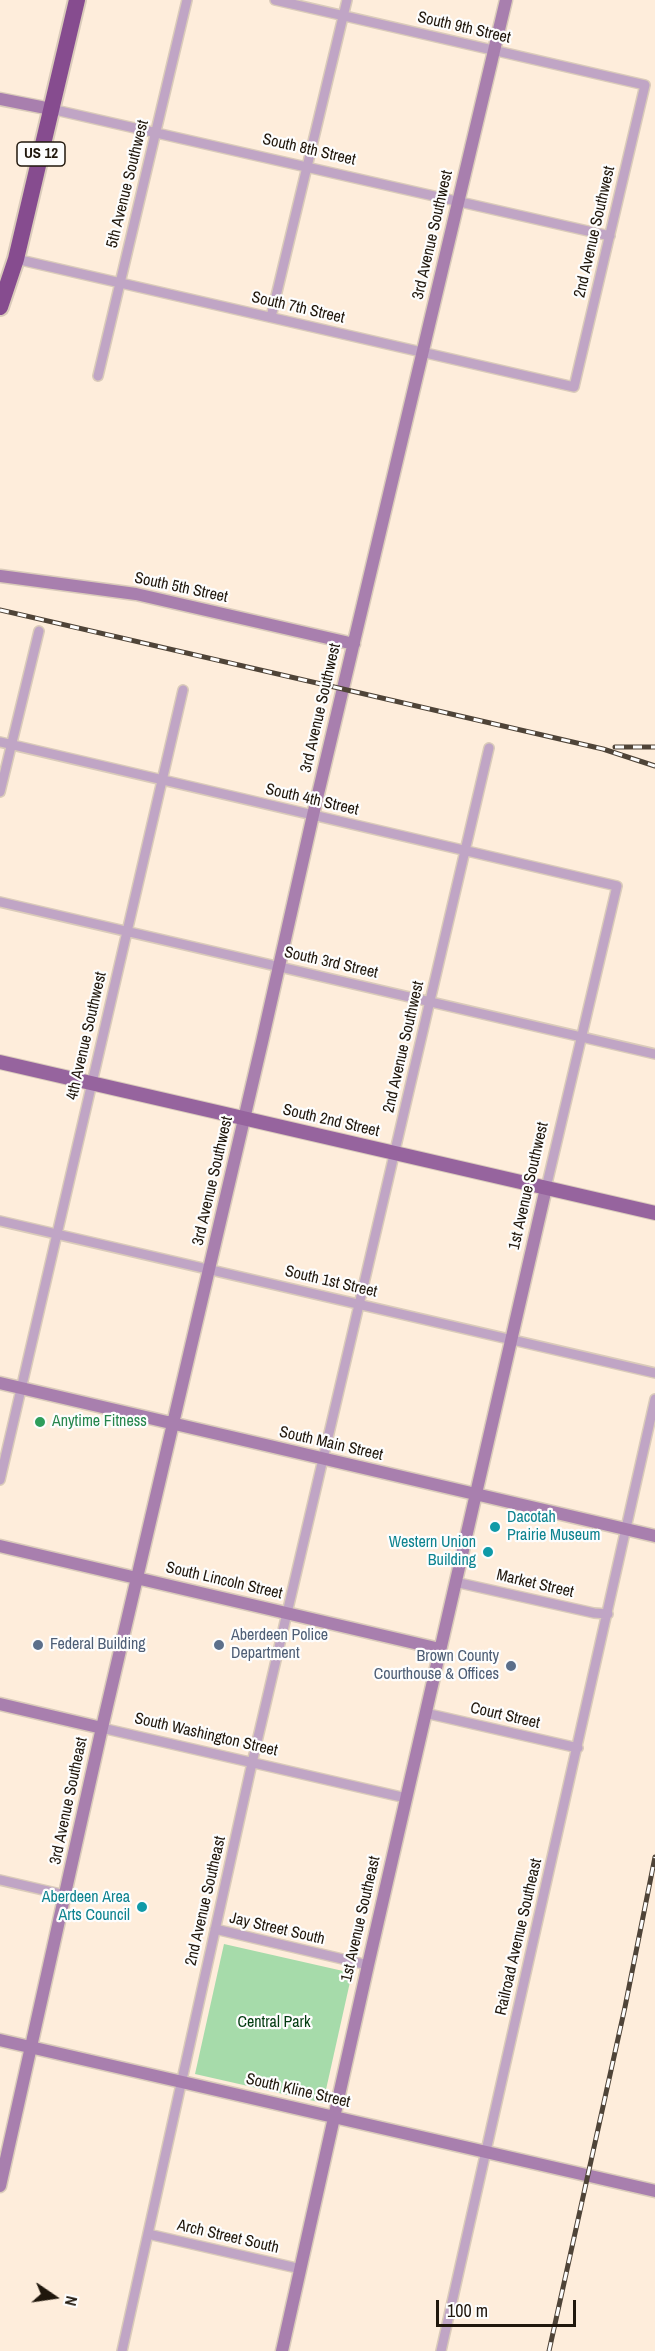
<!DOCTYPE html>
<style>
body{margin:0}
#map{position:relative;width:655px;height:2351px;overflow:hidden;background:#feeddb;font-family:"Archivo Narrow",sans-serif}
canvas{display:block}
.north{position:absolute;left:24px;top:2267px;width:60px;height:60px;-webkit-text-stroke:4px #fdfdfd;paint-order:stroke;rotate:103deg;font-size:16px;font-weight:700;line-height:24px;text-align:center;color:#20170c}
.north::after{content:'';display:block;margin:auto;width:21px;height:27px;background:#20170c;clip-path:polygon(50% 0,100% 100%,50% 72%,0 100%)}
.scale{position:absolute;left:436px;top:2300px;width:140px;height:27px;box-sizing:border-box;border:3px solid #20170c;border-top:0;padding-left:8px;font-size:18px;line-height:21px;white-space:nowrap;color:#20170c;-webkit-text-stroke:4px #fdfdfd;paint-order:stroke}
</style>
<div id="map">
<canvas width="655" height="2351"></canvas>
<div class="north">N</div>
<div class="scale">100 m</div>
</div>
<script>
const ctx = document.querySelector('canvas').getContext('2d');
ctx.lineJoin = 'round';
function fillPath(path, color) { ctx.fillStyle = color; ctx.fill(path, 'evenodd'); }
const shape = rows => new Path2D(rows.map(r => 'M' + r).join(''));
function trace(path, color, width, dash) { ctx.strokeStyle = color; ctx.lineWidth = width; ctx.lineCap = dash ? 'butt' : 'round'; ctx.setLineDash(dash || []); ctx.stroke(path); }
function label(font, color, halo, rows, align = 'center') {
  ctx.font = font + ' "Archivo Narrow",sans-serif'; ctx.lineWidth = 4.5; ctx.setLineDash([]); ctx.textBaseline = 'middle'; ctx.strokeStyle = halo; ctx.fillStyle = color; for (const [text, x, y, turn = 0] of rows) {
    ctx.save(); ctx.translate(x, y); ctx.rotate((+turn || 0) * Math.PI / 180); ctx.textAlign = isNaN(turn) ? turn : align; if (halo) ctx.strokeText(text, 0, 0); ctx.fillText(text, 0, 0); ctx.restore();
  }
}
fillPath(shape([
 [224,1944,352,1973,323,2103,195,2074]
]), '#a6dbaa');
const street = shape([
 [51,109,610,236],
 [16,259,574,387,645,85,275,0],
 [271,317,347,0],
 [98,376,187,0],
 [0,742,617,886,546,1188],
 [0,792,39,631],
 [0,902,655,1054],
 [0,1221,655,1373],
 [0,1480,183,690],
 [455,1582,594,1613,608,1614],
 [425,1713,578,1748],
 [102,1728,406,1798],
 [0,1880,65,1895],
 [215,1929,368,1965],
 [148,2234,301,2269],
 [122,2351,252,1763,489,748],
 [441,2351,655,1399]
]);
const secondary = shape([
 [0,99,51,109],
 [0,576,136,594,354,644],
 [0,1383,655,1536],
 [0,1546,440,1649],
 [0,1704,102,1728],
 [0,2040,655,2191],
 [0,2186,101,1732,262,1042,313,815,506,0],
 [282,2351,368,1965,546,1188]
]);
const primary = shape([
 [0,1062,655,1213]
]);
const highway = shape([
 [0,307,16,259,77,0]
]);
trace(street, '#dacbba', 12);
trace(secondary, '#dacbba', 15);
trace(primary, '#dacbba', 16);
trace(highway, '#dacbba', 20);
trace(street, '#c0a5c5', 9);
trace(secondary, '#a87fae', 12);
trace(primary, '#96649e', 14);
trace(highway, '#864c8f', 16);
const rail = shape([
 [0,610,603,749,655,766],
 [615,747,655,747],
 [549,2351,625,2007,655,1857]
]);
trace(rail, '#4f4438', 5);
trace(rail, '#fdfdfd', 3, [9]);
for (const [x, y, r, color] of [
 [40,1422,6,"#2e9e5b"],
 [495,1527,6,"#0f9aa8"],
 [488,1552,6,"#0f9aa8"],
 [38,1645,6,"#5c6f8a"],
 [219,1645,6,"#5c6f8a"],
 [511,1666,6,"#5c6f8a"],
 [142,1907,6,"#0f9aa8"]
]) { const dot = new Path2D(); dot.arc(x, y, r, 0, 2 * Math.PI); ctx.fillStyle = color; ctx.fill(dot); trace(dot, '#fdfdfd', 2); }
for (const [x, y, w] of [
 [41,154,48]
]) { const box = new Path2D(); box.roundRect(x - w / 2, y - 12, w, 24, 4.5); ctx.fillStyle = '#fdfdfd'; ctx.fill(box); trace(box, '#20170c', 1.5); }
label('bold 15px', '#20170c', null, [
 ["US 12",41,154]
]);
label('16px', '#20170c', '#fdfdfd', [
 ["South 9th Street",464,28,13],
 ["South 8th Street",309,150,13],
 ["5th Avenue Southwest",128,184,-76],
 ["2nd Avenue Southwest",595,232,-77],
 ["3rd Avenue Southwest",433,235,-77],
 ["South 7th Street",298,308,13],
 ["South 5th Street",181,588,12],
 ["3rd Avenue Southwest",321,708,-77],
 ["South 4th Street",312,800,13],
 ["South 3rd Street",331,963,13],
 ["4th Avenue Southwest",87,1036,-77],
 ["2nd Avenue Southwest",404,1047,-77],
 ["South 2nd Street",331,1121,13],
 ["3rd Avenue Southwest",213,1181,-77],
 ["1st Avenue Southwest",529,1186,-77],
 ["South 1st Street",331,1282,13],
 ["South Main Street",331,1444,13],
 ["South Lincoln Street",224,1581,13],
 ["Market Street",535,1584,13],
 ["Court Street",505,1716,13],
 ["South Washington Street",206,1735,13],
 ["3rd Avenue Southeast",69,1801,-78],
 ["2nd Avenue Southeast",206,1901,-77],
 ["1st Avenue Southeast",361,1919,-77],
 ["Jay Street South",277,1929,13],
 ["Railroad Avenue Southeast",519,1937,-77],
 ["South Kline Street",298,2091,13],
 ["Arch Street South",228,2237,13]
]);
label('16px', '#27864d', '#fdfdfd', [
 ["Anytime Fitness",52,1422]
], 'left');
label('16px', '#0d838f', '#fdfdfd', [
 ["Dacotah",507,1518,"left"],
 ["Prairie Museum",507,1536,"left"],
 ["Western Union",476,1543],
 ["Building",476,1561],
 ["Aberdeen Area",130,1898],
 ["Arts Council",130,1916]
], 'right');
label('16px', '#4e5e75', '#fdfdfd', [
 ["Aberdeen Police",231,1636],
 ["Department",231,1654],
 ["Federal Building",50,1645],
 ["Brown County",499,1657,"right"],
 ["Courthouse & Offices",499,1675,"right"]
], 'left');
label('16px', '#003a0f', '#fdfdfd', [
 ["Central Park",274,2023]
]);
</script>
